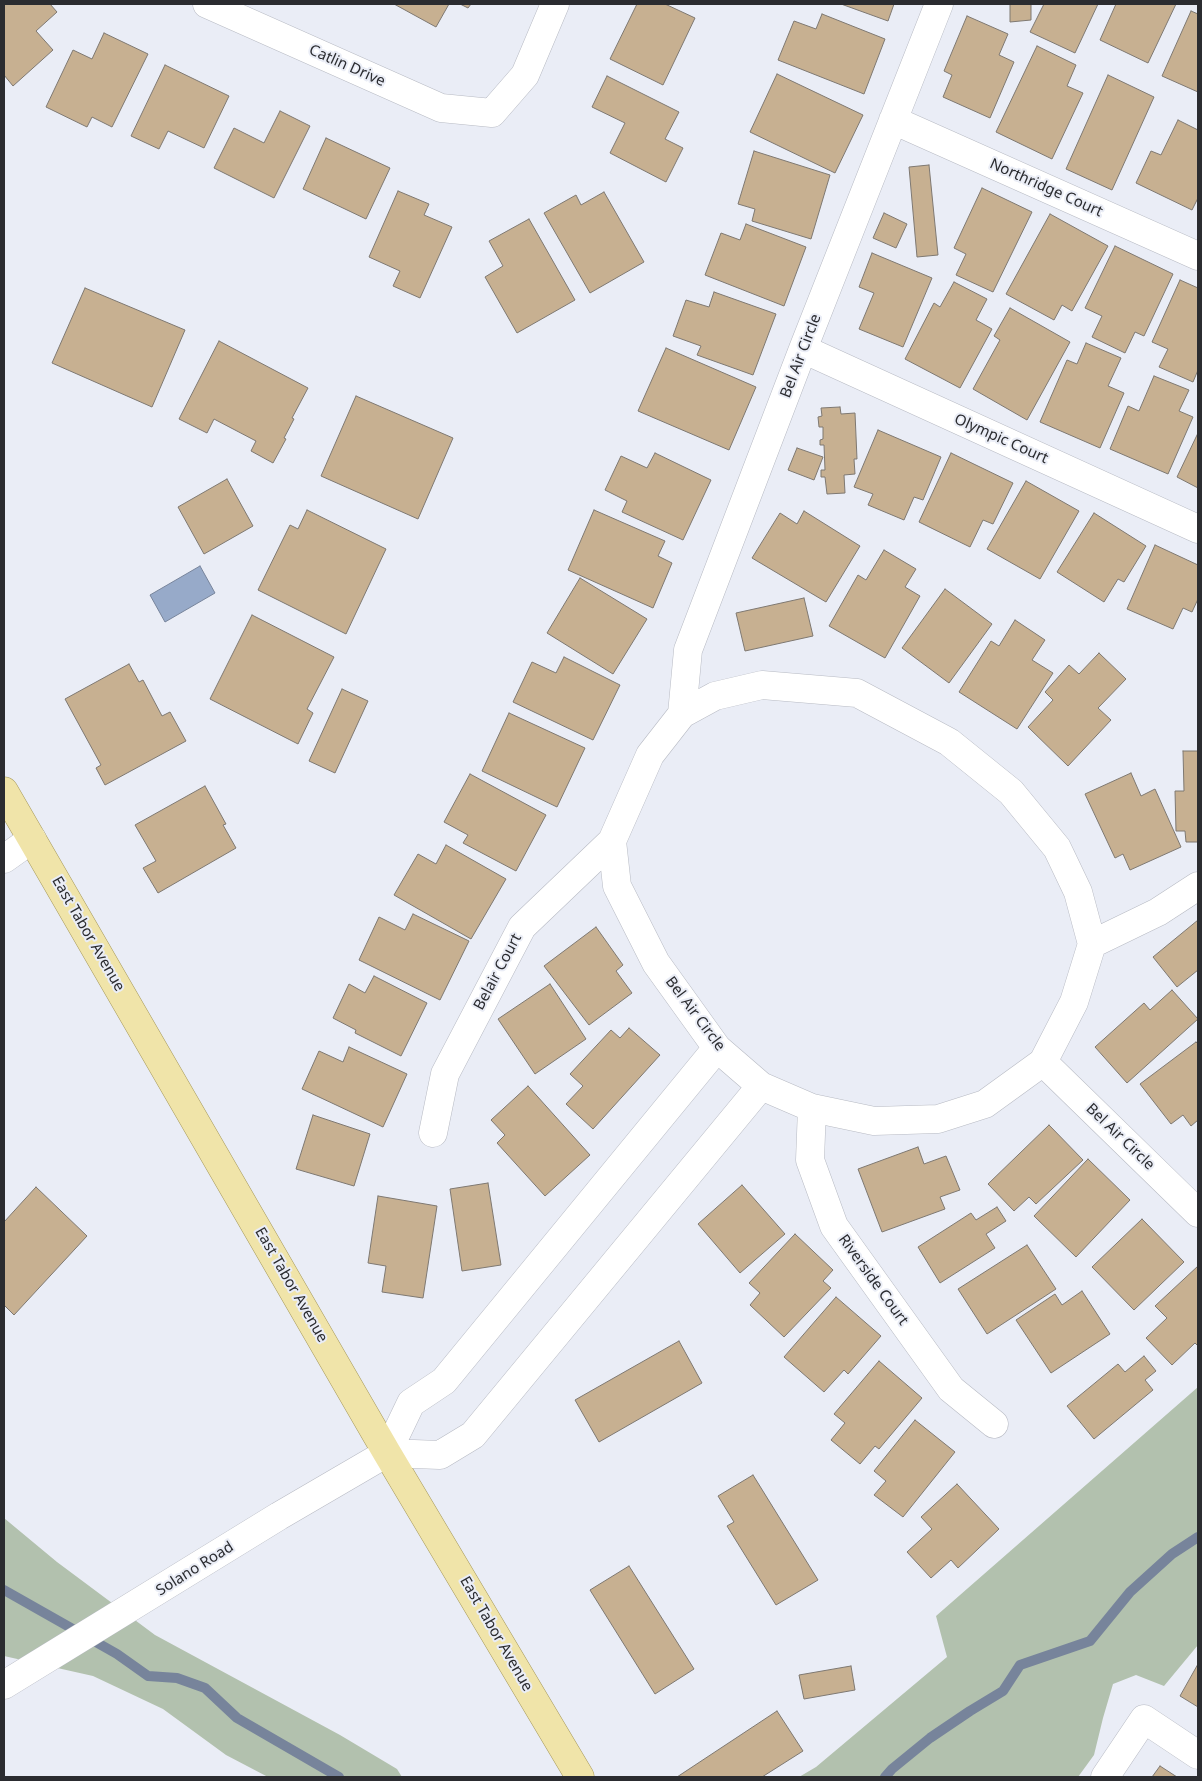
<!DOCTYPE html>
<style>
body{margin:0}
#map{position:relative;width:1202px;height:1781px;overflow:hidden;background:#eaedf6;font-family:"Noto Sans",sans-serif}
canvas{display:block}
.frame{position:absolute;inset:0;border:5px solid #2b2c30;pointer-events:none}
</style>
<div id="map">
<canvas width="1202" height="1781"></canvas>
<div class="frame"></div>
</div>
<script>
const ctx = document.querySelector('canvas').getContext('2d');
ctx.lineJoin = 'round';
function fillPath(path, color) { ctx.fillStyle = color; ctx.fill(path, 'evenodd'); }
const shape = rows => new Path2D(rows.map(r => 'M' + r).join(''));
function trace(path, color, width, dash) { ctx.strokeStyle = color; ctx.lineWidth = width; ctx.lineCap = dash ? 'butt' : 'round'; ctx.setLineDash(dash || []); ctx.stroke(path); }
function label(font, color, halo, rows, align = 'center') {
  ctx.font = font + ' "Noto Sans",sans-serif'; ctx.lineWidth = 4; ctx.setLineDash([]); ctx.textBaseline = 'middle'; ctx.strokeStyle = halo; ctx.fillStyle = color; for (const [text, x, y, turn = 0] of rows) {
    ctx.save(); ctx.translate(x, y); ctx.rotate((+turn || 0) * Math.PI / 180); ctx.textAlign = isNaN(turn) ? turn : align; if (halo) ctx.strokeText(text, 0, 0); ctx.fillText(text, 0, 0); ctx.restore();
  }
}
fillPath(shape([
 [1198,1387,1198,1645,1164,1686,1136,1675,1113,1684,1103,1718,1094,1755,1078,1777,799,1777,816,1767,947,1657,936,1616],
 [4,1518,57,1562,155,1635,340,1735,397,1769,402,1777,268,1777,226,1755,163,1709,93,1676,4,1656]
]), '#b2c1ae');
const water = shape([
 [200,566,215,593,165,622,150,595,200,566]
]);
fillPath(water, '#97aac9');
trace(water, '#77849b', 1);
trace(shape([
 [4,1590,117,1654,148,1676,177,1678,205,1688,237,1718,339,1777],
 [885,1777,892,1769,930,1738,970,1711,1003,1691,1020,1665,1090,1641,1130,1592,1172,1554,1198,1537]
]), '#77849b', 10);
const building = shape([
 [4,4,50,4,57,12,36,31,53,50,13,86,4,75,4,4],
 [394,4,449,4,436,27,394,4],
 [460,4,471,4,468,8,460,4],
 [637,4,665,4,695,18,663,85,610,59,637,4],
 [841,4,894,4,888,21,841,4],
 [1010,4,1031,4,1031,20,1010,22,1010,4],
 [1044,4,1098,4,1075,53,1030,32,1044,4],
 [1116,4,1176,4,1148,63,1100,40,1116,4],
 [1191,11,1198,14,1198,92,1162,76,1191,11],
 [822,14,885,39,864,94,778,60,794,21,816,29,822,14],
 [967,16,1008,34,999,55,1014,62,990,118,943,97,952,75,944,71,967,16],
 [104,33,148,54,112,127,92,117,87,127,46,107,73,50,92,59,104,33],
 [1037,46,1076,65,1067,86,1083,93,1052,159,996,132,1037,46],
 [165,65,229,96,204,148,168,131,159,149,131,136,165,65],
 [777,74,863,115,835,173,750,132,777,74],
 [1108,75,1154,97,1112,190,1066,169,1108,75],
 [607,76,679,112,665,139,683,148,666,182,610,153,625,123,592,107,607,76],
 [280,111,310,126,274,198,214,168,234,128,264,143,280,111],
 [1178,120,1198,130,1198,198,1192,210,1136,183,1151,151,1161,155,1178,120],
 [326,138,390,168,366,219,303,189,326,138],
 [754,151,830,175,811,239,752,221,755,209,738,204,754,151],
 [929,165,938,255,917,257,909,167,929,165],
 [982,188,1032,212,993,292,956,275,966,254,954,248,982,188],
 [398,191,429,204,424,215,452,227,420,298,393,286,400,271,369,257,398,191],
 [604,192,644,262,590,293,544,213,576,195,581,205,604,192],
 [884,213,907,224,896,248,873,238,884,213],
 [1050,214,1108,246,1072,311,1062,305,1054,320,1006,294,1050,214],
 [529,219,575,300,517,333,485,277,503,266,489,241,529,219],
 [746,224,806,247,784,306,705,275,721,233,740,240,746,224],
 [1115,246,1173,274,1144,336,1135,332,1125,353,1092,337,1102,316,1085,308,1115,246],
 [872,253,932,278,903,347,859,329,874,293,859,287,872,253],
 [1180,280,1198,288,1198,370,1193,382,1159,367,1168,349,1152,342,1180,280],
 [954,282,987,299,976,320,992,329,960,388,905,359,934,303,940,307,954,282],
 [85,288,185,330,152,407,52,363,85,288],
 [714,292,776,314,753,375,697,355,701,346,673,336,686,300,709,307,714,292],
 [1010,308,1070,342,1027,420,973,389,1000,340,994,336,1010,308],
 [219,341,308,388,292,418,294,419,284,438,286,439,273,463,251,451,256,441,214,419,207,433,179,419,219,341],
 [1086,343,1121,358,1108,386,1124,393,1100,448,1040,422,1067,360,1077,364,1086,343],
 [666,348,756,387,729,450,638,411,666,348],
 [1154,376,1189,390,1179,411,1193,417,1168,474,1110,449,1128,406,1139,411,1154,376],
 [356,396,453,438,418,519,321,476,356,396],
 [840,407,841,414,855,413,857,459,854,459,855,474,844,475,845,493,827,494,825,477,821,477,821,470,825,470,824,445,820,445,820,440,823,439,823,427,819,427,818,417,822,416,821,408,840,407],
 [878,430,941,457,923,500,914,497,904,520,868,505,873,494,854,487,878,430],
 [1198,433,1198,488,1177,477,1198,433],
 [797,448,823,457,814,480,788,470,797,448],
 [655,453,711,480,683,540,622,512,627,501,605,490,621,456,647,468,655,453],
 [951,453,1013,483,993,524,983,520,970,547,919,522,951,453],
 [227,479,253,526,204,554,178,507,227,479],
 [1026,481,1079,511,1040,579,987,549,1026,481],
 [307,510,386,549,346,634,258,590,290,525,298,529,307,510],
 [594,510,665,541,658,556,672,563,653,608,568,570,594,510],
 [804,511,860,546,826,602,752,558,780,513,797,524,804,511],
 [1094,513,1146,546,1124,582,1118,579,1104,602,1057,572,1094,513],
 [1155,545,1198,565,1198,599,1192,612,1183,608,1173,629,1127,609,1155,545],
 [884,550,916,569,905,587,920,596,885,658,829,626,858,575,866,580,884,550],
 [580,578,647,619,613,674,547,633,580,578],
 [945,589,992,624,949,683,902,648,945,589],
 [804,598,813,636,745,651,736,613,804,598],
 [252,615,334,657,307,709,313,713,298,744,210,699,252,615],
 [1015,620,1045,640,1032,660,1053,673,1017,729,959,692,991,641,999,646,1015,620],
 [1099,653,1126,679,1098,708,1111,720,1068,766,1028,727,1053,700,1045,692,1069,665,1079,674,1099,653],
 [564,657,620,685,593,740,513,702,532,662,556,673,564,657],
 [129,664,139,682,143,680,162,716,170,712,186,741,105,785,96,768,101,765,65,699,129,664],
 [342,689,368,701,335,773,309,761,342,689],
 [509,713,585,748,557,807,482,771,509,713],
 [1183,751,1198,751,1198,842,1186,842,1185,831,1176,831,1175,791,1184,791,1183,751],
 [1131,773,1141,796,1155,789,1181,847,1130,870,1123,854,1115,858,1085,794,1131,773],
 [470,774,546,815,516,871,463,843,468,835,444,822,470,774],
 [205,786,226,824,223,825,236,848,158,893,143,868,156,861,135,825,205,786],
 [446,845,506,879,471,939,394,895,418,854,436,864,446,845],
 [413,914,469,941,440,1000,359,960,379,917,405,930,413,914],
 [1198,920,1198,970,1177,987,1153,957,1198,920],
 [596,927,623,965,616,971,632,993,589,1025,544,966,596,927],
 [374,976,427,1003,401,1056,355,1033,356,1030,333,1018,349,984,365,993,374,976],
 [550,984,586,1039,535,1074,498,1019,550,984],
 [1172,990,1198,1019,1127,1083,1095,1047,1144,1003,1150,1010,1172,990],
 [629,1028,660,1055,593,1129,566,1104,583,1086,570,1074,611,1030,620,1038,629,1028],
 [1196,1042,1198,1044,1198,1120,1191,1126,1183,1115,1171,1124,1140,1084,1196,1042],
 [349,1047,407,1074,383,1127,302,1089,319,1051,343,1062,349,1047],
 [528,1086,590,1155,545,1196,497,1143,505,1135,491,1120,528,1086],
 [313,1115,370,1134,354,1186,296,1169,313,1115],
 [1049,1125,1083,1160,1036,1204,1029,1197,1014,1211,988,1184,1049,1125],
 [918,1147,924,1164,946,1156,960,1190,940,1197,945,1209,882,1232,858,1169,918,1147],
 [1088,1159,1130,1200,1076,1257,1034,1216,1088,1159],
 [488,1183,501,1265,462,1271,450,1189,488,1183],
 [742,1185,785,1234,740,1273,698,1224,742,1185],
 [36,1187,87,1236,14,1315,4,1305,4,1222,36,1187],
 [378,1196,437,1206,423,1298,382,1292,386,1266,368,1263,378,1196],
 [997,1207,1006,1221,986,1234,995,1248,940,1283,918,1247,971,1213,976,1220,997,1207],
 [1142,1219,1184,1262,1134,1310,1092,1267,1142,1219],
 [795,1234,833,1270,823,1281,831,1288,784,1337,750,1305,760,1293,749,1283,795,1234],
 [1027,1245,1056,1289,987,1334,958,1289,1027,1245],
 [1198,1266,1198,1346,1195,1343,1172,1365,1146,1338,1167,1318,1155,1306,1198,1266],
 [1082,1291,1110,1334,1051,1373,1016,1320,1055,1294,1062,1305,1082,1291],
 [836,1297,881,1336,848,1374,844,1370,824,1392,784,1357,836,1297],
 [679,1341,702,1383,599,1442,575,1400,679,1341],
 [1144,1356,1156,1371,1145,1380,1153,1390,1094,1439,1067,1406,1118,1364,1125,1372,1144,1356],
 [879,1361,922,1398,879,1449,875,1446,860,1464,831,1440,845,1423,834,1414,879,1361],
 [915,1420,955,1452,903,1517,874,1495,886,1481,874,1471,915,1420],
 [753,1475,818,1580,776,1605,727,1526,734,1522,718,1496,753,1475],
 [957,1484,999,1529,958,1568,951,1560,931,1578,907,1552,932,1529,921,1517,957,1484],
 [629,1566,694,1669,655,1694,590,1590,629,1566],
 [1198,1664,1198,1707,1180,1696,1198,1664],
 [851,1666,855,1690,804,1699,799,1675,851,1666],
 [777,1711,803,1751,762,1777,677,1777,777,1711],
 [1160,1766,1177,1777,1152,1777,1160,1766]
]);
fillPath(building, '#c7b091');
trace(building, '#7e7871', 1);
const minor = shape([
 [207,4,441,108,492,113,525,75,555,4],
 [893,120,1198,256],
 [803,349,1198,529],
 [682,714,715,696,762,685,857,693,949,742,1011,792,1057,848,1078,892,1092,944,1074,1002,1043,1062,985,1104,938,1119,874,1121,812,1108,761,1086,717,1048,656,963,617,886,612,841,650,755,682,714,688,650,803,349,939,4],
 [4,859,32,839],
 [1092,944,1158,912,1198,886],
 [1043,1062,1198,1213],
 [812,1108,810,1160,834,1226,951,1389,994,1424],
 [433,1133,445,1074,522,927,612,841],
 [387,1453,440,1455,473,1435,761,1086],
 [387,1453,411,1403,444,1381,717,1048],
 [4,1685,279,1516,387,1453],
 [1105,1777,1144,1719,1198,1755]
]);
const major = shape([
 [4,791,387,1453,580,1777]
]);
trace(minor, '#b7bac3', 29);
trace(major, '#a5985a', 29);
trace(minor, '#fff', 28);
trace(major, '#f0e4a9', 28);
label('15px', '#2b2c30', '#eaedf6', [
 ["Catlin Drive",347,66,24],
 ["Northridge Court",1046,188,24],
 ["Bel Air Circle",801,356,-69],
 ["Olympic Court",1001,439,24],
 ["East Tabor Avenue",88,934,60],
 ["Belair Court",498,972,-62],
 ["Bel Air Circle",695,1014,53],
 ["Bel Air Circle",1120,1137,44],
 ["Riverside Court",873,1280,54],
 ["East Tabor Avenue",291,1285,60],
 ["Solano Road",195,1569,-32],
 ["East Tabor Avenue",496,1634,60]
]);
</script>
